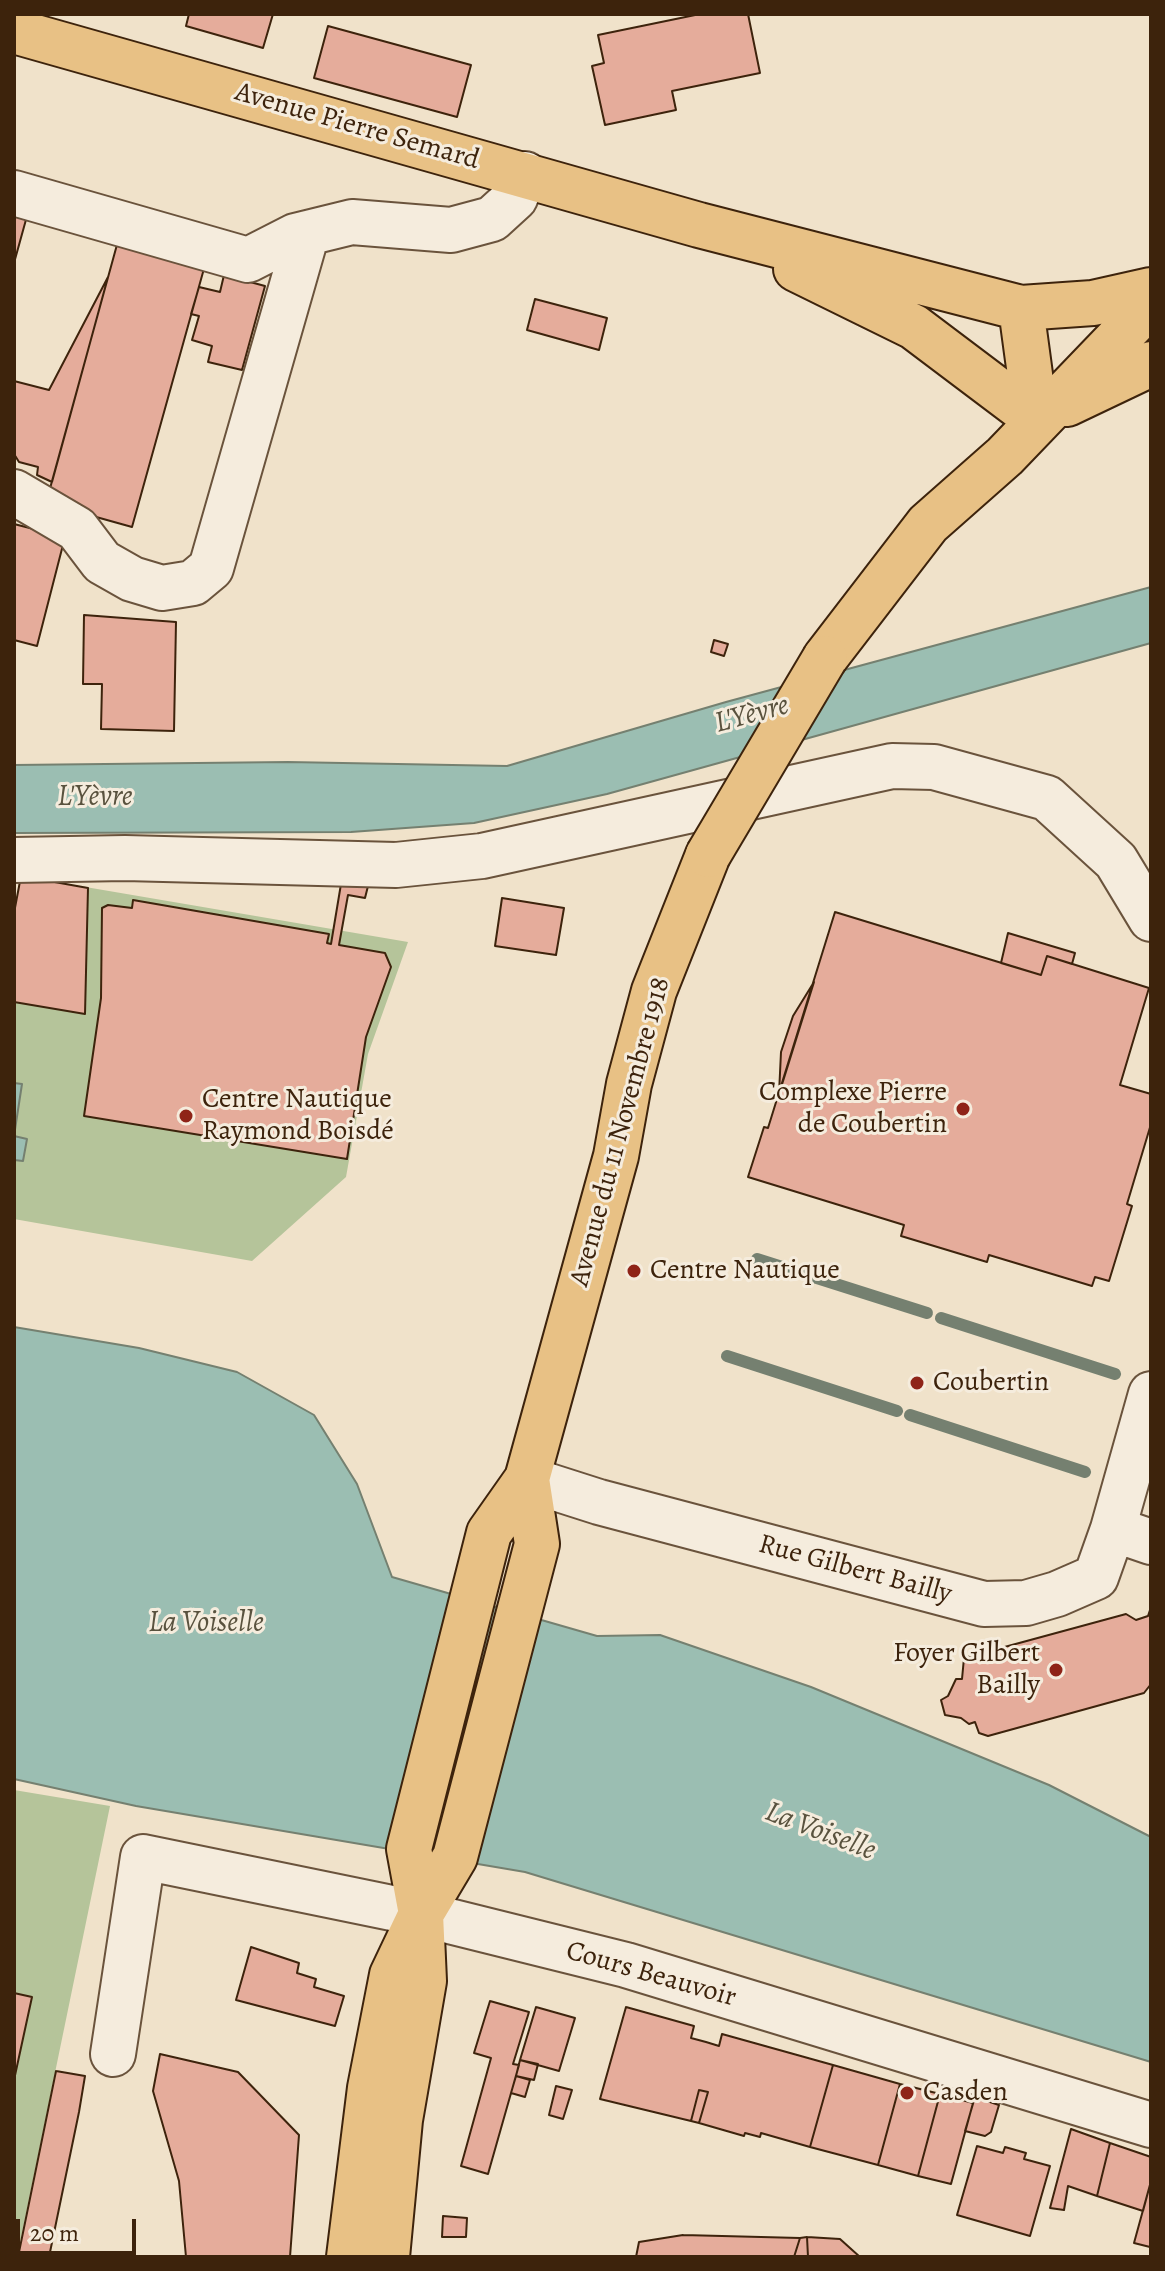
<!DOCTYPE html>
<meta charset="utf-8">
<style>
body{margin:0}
#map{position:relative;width:1165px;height:2271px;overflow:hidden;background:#f0e2ca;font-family:Alegreya,serif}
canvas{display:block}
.frame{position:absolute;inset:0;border:16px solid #3d230c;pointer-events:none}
.scale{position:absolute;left:16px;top:2219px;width:120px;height:36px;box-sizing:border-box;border:4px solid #3d230c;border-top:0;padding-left:10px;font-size:24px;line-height:28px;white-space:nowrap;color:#3d230c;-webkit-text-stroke:6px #f5ecdd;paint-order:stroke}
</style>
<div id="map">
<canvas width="1165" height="2271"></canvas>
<div class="frame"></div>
<div class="scale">20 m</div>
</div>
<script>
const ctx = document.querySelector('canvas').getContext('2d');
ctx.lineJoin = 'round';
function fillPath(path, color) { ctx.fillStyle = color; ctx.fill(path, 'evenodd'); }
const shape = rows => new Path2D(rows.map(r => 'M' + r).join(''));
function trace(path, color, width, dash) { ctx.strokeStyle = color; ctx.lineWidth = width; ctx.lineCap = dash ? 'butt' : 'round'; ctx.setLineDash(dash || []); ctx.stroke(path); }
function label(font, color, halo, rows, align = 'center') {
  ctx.font = font + ' Alegreya,serif'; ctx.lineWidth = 6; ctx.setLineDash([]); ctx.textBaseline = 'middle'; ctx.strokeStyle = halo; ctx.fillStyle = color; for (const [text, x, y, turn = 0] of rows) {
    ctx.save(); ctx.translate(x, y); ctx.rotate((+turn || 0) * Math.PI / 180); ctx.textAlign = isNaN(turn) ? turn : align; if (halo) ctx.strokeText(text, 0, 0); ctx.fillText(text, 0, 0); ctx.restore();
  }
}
fillPath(shape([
 [21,876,408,942,368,1054,346,1177,252,1261,14,1219,14,913],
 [14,1790,110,1806,17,2257,14,2257]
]), '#b5c49a');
const water = shape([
 [1151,587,1151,643,607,794,474,823,351,832,14,833,14,765,288,762,507,766,726,702,1151,587],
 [14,1083,22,1084,14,1136,27,1139,23,1161,14,1160,14,1083],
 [14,1327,139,1348,237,1372,314,1415,357,1484,392,1577,597,1636,660,1635,811,1687,1049,1785,1151,1837,1151,2062,525,1872,136,1806,14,1779,14,1327]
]);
fillPath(water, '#9bbeb2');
trace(water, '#758070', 2);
trace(shape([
 [757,1259,927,1313],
 [941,1318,1115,1374],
 [727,1356,897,1411],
 [910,1415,1085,1472]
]), '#758070', 12);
const building = shape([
 [189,14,273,14,263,48,186,26,189,14],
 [700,14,748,14,760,73,672,91,676,110,605,125,592,66,604,63,598,35,700,14],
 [328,26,471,65,457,117,314,78,328,26],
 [14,213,27,216,14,263,14,213],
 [118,241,205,265,132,527,46,503,118,241],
 [224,275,265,286,242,370,208,362,212,346,192,340,199,316,191,314,199,287,220,292,224,275],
 [108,277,52,482,37,475,38,467,19,462,14,454,14,381,49,390,108,277],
 [535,299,607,318,599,350,527,330,535,299],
 [14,524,65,537,37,646,14,640,14,524],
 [84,615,176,622,174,731,101,729,102,684,83,684,84,615],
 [714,640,728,644,724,656,711,652,714,640],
 [21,876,88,888,85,1014,14,1002,14,913,21,876],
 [341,884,368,886,365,898,348,895,339,945,385,953,391,967,366,1037,347,1159,84,1116,101,998,102,908,108,905,132,908,133,900,329,934,327,943,331,944,341,884],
 [502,898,564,908,556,955,495,946,502,898],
 [835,912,1041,975,1047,956,1149,988,1120,1085,1151,1094,1151,1124,1127,1204,1132,1206,1109,1281,1095,1277,1092,1286,989,1255,987,1262,901,1236,904,1225,748,1177,764,1127,768,1128,835,912],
 [1008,933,1075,953,1072,964,1047,956,1041,975,1001,963,1008,933],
 [814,982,779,1094,781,1052,793,1016,814,982],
 [1151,1607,1151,1684,1144,1693,988,1736,979,1733,975,1722,969,1724,961,1718,945,1715,941,1700,948,1696,956,1679,962,1679,964,1658,1126,1614,1136,1620,1148,1616,1151,1607],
 [251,1947,299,1963,297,1973,316,1979,314,1987,344,1996,335,2026,236,2000,251,1947],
 [14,1993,32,1997,14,2080,14,1993],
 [490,2001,529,2012,513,2064,519,2065,488,2174,461,2166,491,2058,474,2053,490,2001],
 [536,2007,575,2018,559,2071,520,2060,536,2007],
 [626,2007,694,2026,691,2038,706,2042,719,2046,722,2034,833,2065,810,2147,761,2133,760,2137,745,2133,744,2136,699,2123,708,2092,699,2090,691,2121,600,2099,626,2007],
 [160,2054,238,2072,299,2135,290,2257,186,2257,179,2181,153,2091,160,2054],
 [520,2060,538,2064,534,2080,516,2076,520,2060],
 [833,2065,900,2084,878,2165,810,2147,833,2065],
 [56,2071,85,2076,79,2112,49,2257,18,2257,56,2071],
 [516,2076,530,2080,525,2097,511,2093,516,2076],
 [900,2084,940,2094,918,2176,878,2165,900,2084],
 [556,2086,572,2090,563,2119,549,2115,556,2086],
 [699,2090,708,2092,699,2123,691,2121,699,2090],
 [940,2094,973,2103,951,2184,918,2176,940,2094],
 [975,2097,999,2105,991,2132,985,2136,965,2131,975,2097],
 [1071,2129,1110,2143,1097,2196,1068,2186,1064,2210,1050,2208,1071,2129],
 [1110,2143,1151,2157,1151,2181,1143,2211,1097,2196,1110,2143],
 [977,2146,1003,2153,1005,2147,1026,2153,1024,2159,1050,2166,1030,2236,957,2215,977,2146],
 [1151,2181,1151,2243,1150,2247,1134,2243,1151,2181],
 [443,2216,467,2218,466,2237,442,2237,443,2216],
 [683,2235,800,2238,794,2257,636,2257,639,2242,683,2235],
 [807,2237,808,2257,794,2257,800,2238,807,2237],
 [807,2237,840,2239,860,2257,808,2257,807,2237]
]);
fillPath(building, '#e5ac9b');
trace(building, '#3d230c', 2);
const minor = shape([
 [14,193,248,260,295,236,352,222,451,230,492,219,515,198,525,174],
 [14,492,77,529,102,562,132,579,162,588,193,583,211,568,307,233],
 [14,860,125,858,396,865,482,856,892,766,934,767,1047,798,1116,861,1151,919],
 [527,1479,599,1502,984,1604,1026,1603,1057,1594,1096,1577,1113,1529,1151,1394],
 [1113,1529,1151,1542],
 [113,2054,143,1857,421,1914,626,1965,1151,2125]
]);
const major = shape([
 [14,31,699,225,1021,308,1093,303,1151,290],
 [796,269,914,327,1036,419],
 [1021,308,1036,419],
 [1067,404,1151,364],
 [825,658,928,524,1005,456,1151,304],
 [349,2257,370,2088,392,1975,421,1914,409,1849,489,1533,527,1479,616,1156,629,1084,654,991,708,855],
 [387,2257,400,2120,424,1981,421,1914,455,1857,537,1544,527,1479]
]);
trace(minor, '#6a533c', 48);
trace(major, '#3d230c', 48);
trace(minor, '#f5ecdd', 44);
trace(major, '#e8c185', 44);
const majorBridge = shape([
 [708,855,825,658]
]);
trace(majorBridge, '#3d230c', 48, []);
trace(majorBridge, '#e8c185', 44);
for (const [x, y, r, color] of [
 [963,1109,8,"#8f2418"],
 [186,1116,8,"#8f2418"],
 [634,1271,8,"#8f2418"],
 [917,1383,8,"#8f2418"],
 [1056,1670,8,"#8f2418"],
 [907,2093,8,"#8f2418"]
]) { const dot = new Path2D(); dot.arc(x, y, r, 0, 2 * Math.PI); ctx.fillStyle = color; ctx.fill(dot); trace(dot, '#f5ecdd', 3); }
label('28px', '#3d230c', '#f5ecdd', [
 ["Avenue Pierre Semard",357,127,16],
 ["Avenue du 11 Novembre 1918",621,1132,-75],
 ["Rue Gilbert Bailly",855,1570,15],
 ["Cours Beauvoir",651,1975,16]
]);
label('28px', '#3d230c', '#f5ecdd', [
 ["Complexe Pierre",947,1093,"right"],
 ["de Coubertin",947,1125,"right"],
 ["Centre Nautique",202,1100],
 ["Raymond Boisdé",202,1132],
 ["Centre Nautique",650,1271],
 ["Coubertin",933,1383],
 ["Foyer Gilbert",1040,1654,"right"],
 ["Bailly",1040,1686,"right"],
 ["Casden",923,2093]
], 'left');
label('italic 30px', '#59523e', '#f5ecdd', [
 ["L'Yèvre",752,715,-15],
 ["L'Yèvre",95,798],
 ["La Voiselle",206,1624],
 ["La Voiselle",820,1832,21]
]);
</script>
